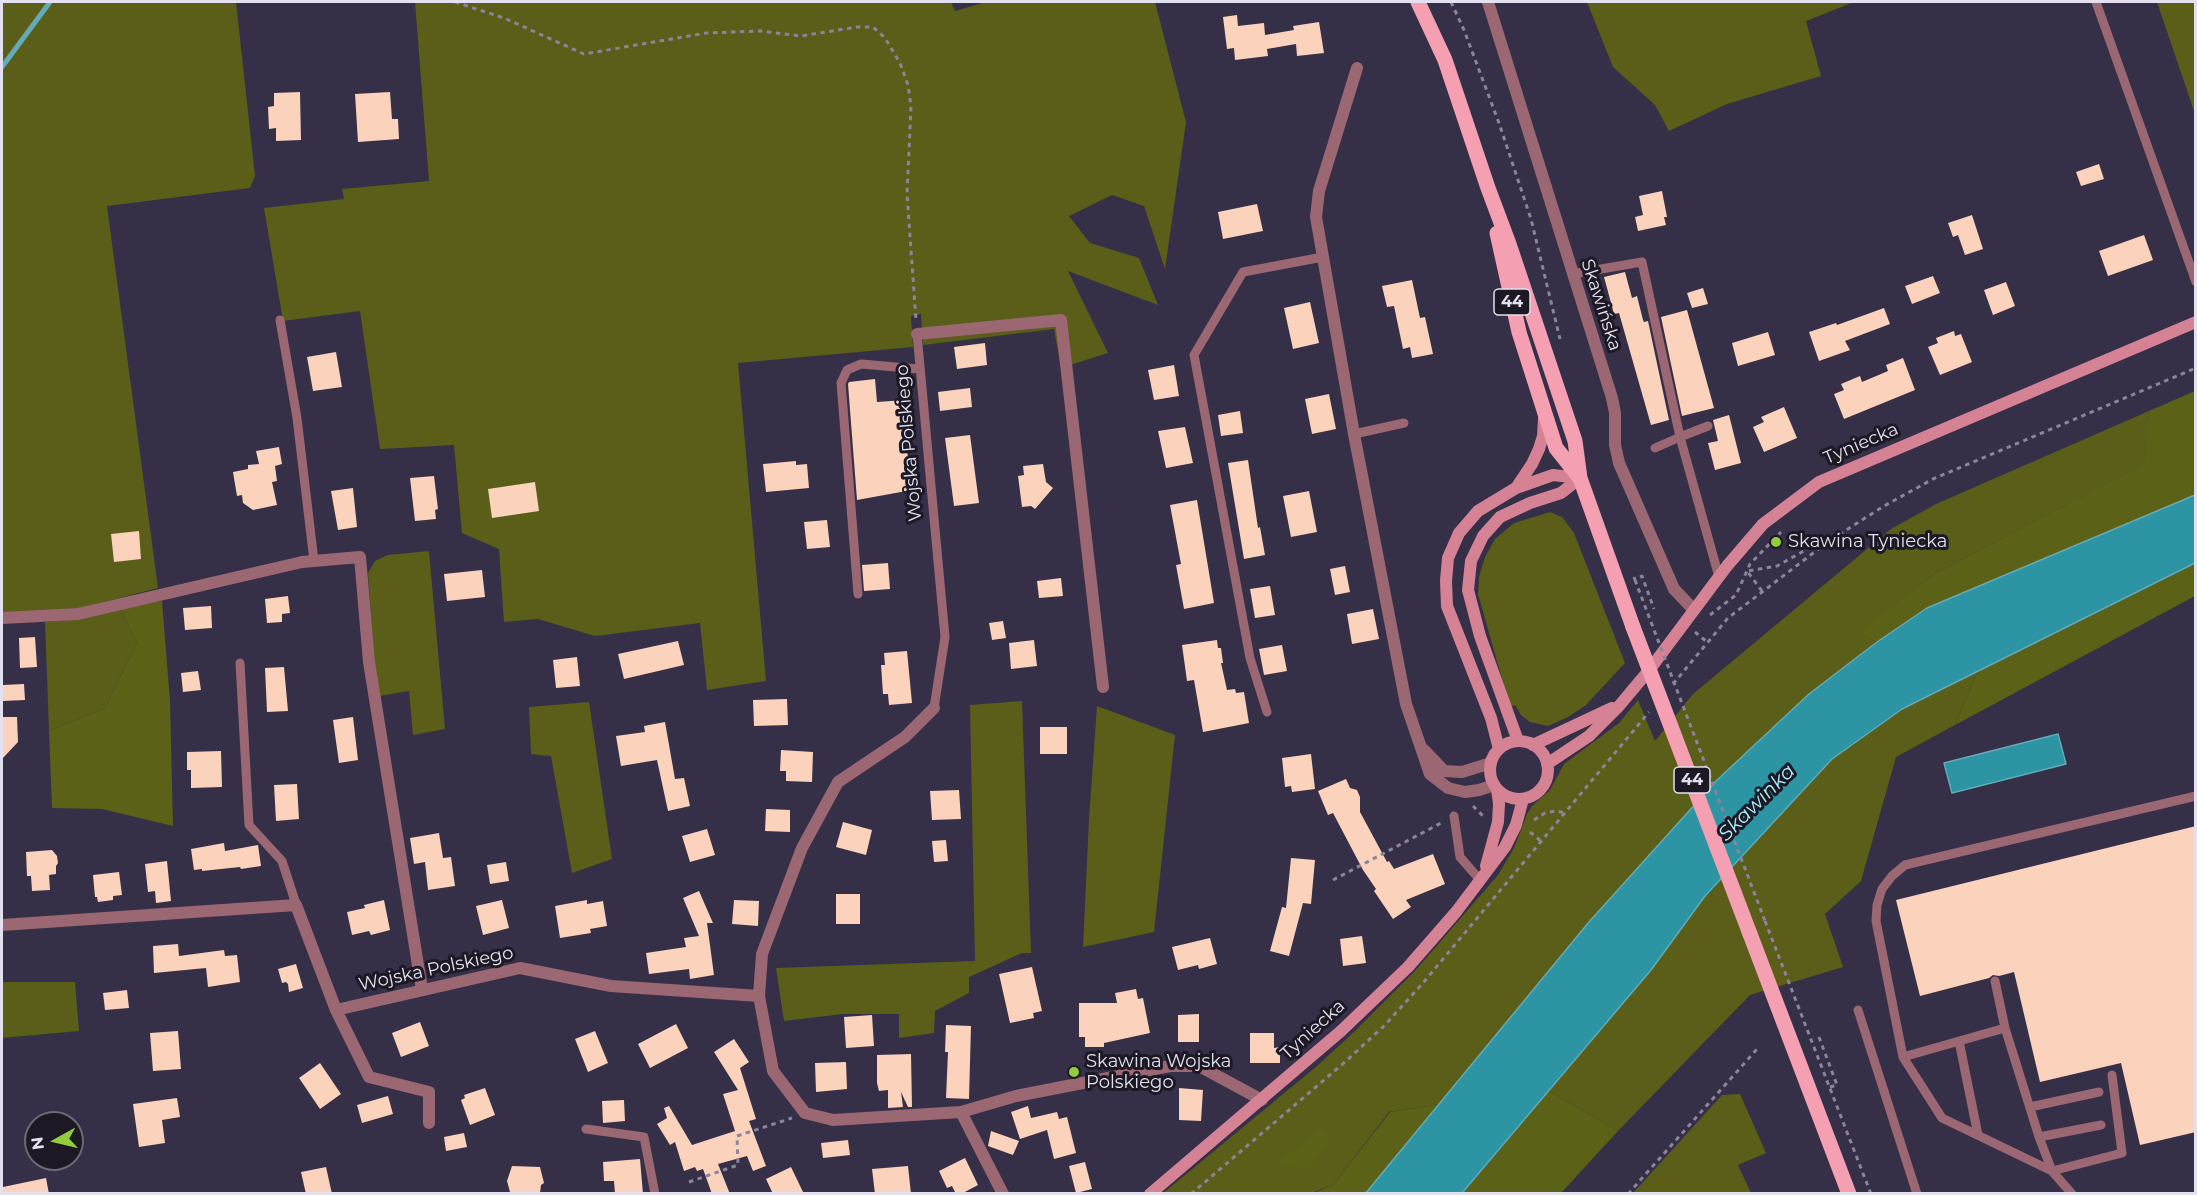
<!DOCTYPE html>
<meta charset="utf-8">
<style>
body{margin:0}
#map{position:relative;width:2197px;height:1195px;overflow:hidden;background:#352f48;font-family:Montserrat,sans-serif}
canvas{display:block}
.frame{position:absolute;inset:0;border:3px solid #e3e0f0;pointer-events:none}
.north{position:absolute;left:24px;top:1111px;width:60px;height:60px;box-sizing:border-box;background:#1c1925;border:2px solid #6c6976;border-radius:50%;rotate:262deg;font-size:16px;font-weight:700;line-height:24px;text-align:center;color:#e3e0f0}
.north::after{content:'';display:block;margin:auto;width:21px;height:27px;background:#92cd3e;clip-path:polygon(50% 0,100% 100%,50% 72%,0 100%)}
</style>
<div id="map">
<canvas width="2197" height="1195"></canvas>
<div class="frame"></div>
<div class="north">N</div>
</div>
<script>
const ctx = document.querySelector('canvas').getContext('2d');
ctx.lineJoin = 'round';
function fillPath(path, color) { ctx.fillStyle = color; ctx.fill(path, 'evenodd'); }
const shape = rows => new Path2D(rows.map(r => 'M' + r).join(''));
function trace(path, color, width, dash) { ctx.strokeStyle = color; ctx.lineWidth = width; ctx.lineCap = dash ? 'butt' : 'round'; ctx.setLineDash(dash || []); ctx.stroke(path); }
function label(font, color, halo, rows, align = 'center') {
  ctx.font = font + ' Montserrat,sans-serif'; ctx.lineWidth = 6; ctx.setLineDash([]); ctx.textBaseline = 'middle'; ctx.strokeStyle = halo; ctx.fillStyle = color; for (const [text, x, y, turn = 0] of rows) {
    ctx.save(); ctx.translate(x, y); ctx.rotate((+turn || 0) * Math.PI / 180); ctx.textAlign = isNaN(turn) ? turn : align; if (halo) ctx.strokeText(text, 0, 0); ctx.fillText(text, 0, 0); ctx.restore();
  }
}
fillPath(shape([
 [2,2,236,2,255,176,250,188,107,206,158,588,81,608,2,613],
 [415,2,951,2,955,11,986,2,1155,2,1186,122,1165,269,1144,206,1112,195,1069,216,1090,243,1139,258,1158,305,1068,271,1108,353,1061,368,1054,329,923,345,921,314,911,316,913,347,738,363,766,681,707,690,700,623,595,636,538,619,504,622,499,549,462,533,454,445,380,449,360,311,283,321,264,208,344,199,342,189,429,181],
 [1587,2,1854,2,1806,21,1821,76,1727,104,1669,131,1655,105,1613,67],
 [2157,2,2195,2,2195,114],
 [2149,411,2146,464,1934,574,1859,633,1877,642,1809,694,1716,781,1589,922,1440,1104,1389,1112,1334,1184,1312,1193,1162,1194,1317,1066,1356,1030,1414,972,1498,875,1514,848,1527,814,1532,806,1550,790,1564,764,1619,723,1638,700,1655,741,1693,694,1891,529,1936,504],
 [1550,512,1562,517,1574,533,1625,663,1586,705,1568,717,1548,726,1530,722,1521,715,1515,705,1510,707,1478,594,1479,577,1485,557,1495,539,1514,523],
 [429,551,445,729,413,735,409,691,380,696,374,660,368,573,375,561,388,555],
 [120,608,137,643,105,708,49,731,45,622,80,619],
 [1978,671,1955,725,1896,757,1861,881,1825,914,1843,967,1750,995,1618,1131,1549,1091,1651,970,1705,896,1832,759,1902,709],
 [1022,701,1031,953,1022,953,969,977,969,993,935,1011,934,1033,899,1038,899,1014,843,1014,784,1021,776,968,975,961,970,705],
 [589,702,612,859,572,873,551,756,531,754,529,707],
 [1097,706,1175,735,1154,932,1083,947,1089,819],
 [2,982,75,982,79,1031,2,1038],
 [1740,1094,1766,1153,1738,1165,1751,1193,1633,1193,1722,1095]
]), '#5a5e19');
fillPath(shape([
 [2195,391,2195,495,1927,608,1877,642,1858,633,1934,574,2145,464,2149,411],
 [2195,563,2195,596,1955,725,1978,671],
 [162,601,170,701,173,826,102,809,52,808,49,731,105,708,137,643,120,608],
 [1549,1091,1618,1131,1561,1193,1462,1194],
 [1440,1104,1365,1193,1312,1194,1334,1184,1390,1112],
 [1320,1128,1330,1139,1308,1170,1279,1162]
]), '#5c6118');
const water = shape([
 [2195,495,2195,563,1902,709,1832,759,1705,896,1651,970,1462,1193,1365,1194,1589,922,1716,781,1809,694,1877,642,1927,608,2195,495],
 [2058,734,2066,764,1952,793,1944,763,2058,734]
]);
fillPath(water, '#2c94a2');
trace(water, '#63abb9', 1.5);
trace(shape([
 [2,67,50,2]
]), '#63abb9', 5);
fillPath(shape([
 [1237,15,1238,26,1264,23,1265,35,1294,30,1293,26,1319,22,1324,53,1297,56,1296,44,1267,49,1268,56,1235,60,1234,48,1227,49,1223,17],
 [300,92,301,140,276,141,276,128,269,129,268,107,274,106,274,93],
 [390,92,392,119,398,119,399,139,358,142,355,94],
 [2099,164,2104,179,2081,186,2076,172],
 [1662,191,1667,217,1664,217,1666,225,1638,231,1635,217,1643,215,1639,196],
 [1257,204,1263,231,1223,239,1218,212],
 [1972,215,1983,249,1965,255,1958,235,1953,237,1948,223],
 [2144,235,2153,260,2108,276,2099,251],
 [1625,272,1632,298,1637,296,1643,320,1644,322,1648,321,1669,420,1651,425,1619,313,1614,314,1604,277],
 [1933,276,1940,293,1912,304,1905,286],
 [1412,280,1420,318,1425,317,1433,354,1412,358,1410,347,1403,349,1394,306,1387,307,1382,286],
 [2006,282,2015,306,1993,315,1984,290],
 [1703,288,1708,304,1692,308,1687,293],
 [1310,302,1319,343,1293,349,1284,308],
 [1884,308,1890,324,1845,341,1850,350,1819,361,1809,332,1836,323,1837,325],
 [1687,310,1714,408,1682,416,1661,317],
 [1954,331,1955,336,1961,334,1972,362,1940,375,1928,347,1938,343,1936,338],
 [1768,332,1775,355,1738,366,1732,343],
 [985,343,987,365,957,369,954,347],
 [336,352,342,387,313,391,307,357],
 [1903,358,1915,390,1844,419,1834,394,1844,390,1841,384,1860,376,1862,382,1888,371,1886,365],
 [1174,365,1179,396,1154,400,1148,370],
 [875,379,877,402,905,400,907,435,905,435,912,490,857,500,848,384,849,382],
 [970,388,972,407,940,411,938,392],
 [1329,394,1336,429,1312,434,1305,399],
 [1784,407,1797,438,1764,452,1753,427,1764,422,1761,417],
 [1240,411,1243,433,1221,436,1218,415],
 [1729,415,1741,463,1715,470,1708,443,1718,441,1713,420],
 [1185,427,1193,463,1166,468,1158,431],
 [970,435,979,503,954,506,945,438],
 [279,447,282,464,275,466,277,481,272,482,277,505,253,510,243,503,242,495,237,496,233,472,248,469,248,465,259,464,256,451],
 [1248,460,1258,528,1260,527,1265,555,1244,559,1228,463],
 [796,461,796,465,807,464,809,488,766,492,763,464],
 [1043,464,1046,482,1053,488,1035,509,1031,506,1022,507,1018,476,1024,475,1023,466],
 [434,476,438,509,435,510,436,519,415,521,410,478],
 [535,482,539,511,492,518,488,489],
 [353,488,357,527,338,530,331,491],
 [1309,491,1317,532,1291,537,1283,496],
 [1197,500,1214,603,1184,609,1176,565,1181,564,1170,505],
 [827,520,830,547,807,549,804,522],
 [139,531,141,559,114,562,111,534],
 [888,563,890,589,864,591,862,565],
 [1345,566,1350,592,1335,595,1330,569],
 [482,570,485,597,447,601,444,574],
 [1061,578,1063,596,1039,598,1037,581],
 [1270,586,1275,615,1255,618,1250,589],
 [288,596,290,613,282,614,282,622,267,623,265,599],
 [211,606,212,628,185,630,183,608],
 [1373,609,1379,639,1352,644,1347,614],
 [1003,621,1006,638,992,640,989,623],
 [35,637,37,667,20,668,19,638],
 [1034,640,1037,666,1011,669,1009,643],
 [1217,640,1218,648,1221,648,1223,663,1221,663,1227,690,1235,689,1236,693,1244,692,1249,723,1203,732,1194,680,1187,681,1182,645],
 [678,641,684,665,624,679,618,654],
 [1282,645,1287,671,1264,675,1259,649],
 [907,651,912,703,889,705,888,694,883,694,881,665,885,665,884,653],
 [577,657,580,686,556,688,553,660],
 [284,667,288,711,267,712,265,668],
 [198,671,201,690,183,692,181,673],
 [24,684,25,700,3,701,3,685],
 [787,699,788,725,754,726,753,700],
 [2,717,17,717,18,742,2,759],
 [353,717,358,760,339,763,333,720],
 [665,722,675,779,684,778,690,806,668,811,657,760,621,766,616,736,645,732,644,726],
 [1040,727,1067,727,1067,754,1040,754],
 [781,750,813,752,812,782,786,781,786,771,780,771],
 [221,751,222,787,191,788,191,770,187,770,187,752],
 [1311,754,1315,789,1292,792,1291,786,1285,787,1282,758],
 [1346,779,1350,788,1357,790,1360,797,1360,812,1387,862,1389,861,1394,869,1433,854,1445,884,1406,900,1411,907,1393,919,1374,891,1376,889,1363,870,1333,813,1328,815,1318,791],
 [297,784,299,819,276,821,274,785],
 [959,790,961,819,932,820,930,791],
 [766,809,790,810,790,832,765,831],
 [843,822,872,830,866,855,836,847],
 [2196,826,2196,1132,2140,1145,2121,1063,2040,1082,2014,972,1999,976,1993,975,1989,978,1920,996,1896,900],
 [707,829,715,855,690,862,682,836],
 [439,833,443,858,451,857,455,886,428,890,425,862,414,864,410,838],
 [946,840,948,861,934,862,932,841],
 [224,843,225,851,258,845,261,866,241,869,240,867,202,871,202,869,194,870,191,849],
 [52,850,57,856,58,863,56,866,56,874,49,875,50,890,32,891,31,876,27,876,26,852],
 [1291,858,1315,860,1311,904,1303,903,1289,956,1270,951,1282,907,1286,908],
 [167,861,171,901,156,903,155,891,148,892,145,864],
 [506,862,509,881,490,884,487,865],
 [119,872,122,895,113,896,113,900,98,902,97,897,95,897,93,875],
 [699,891,713,923,707,923,714,975,690,979,689,969,649,974,646,953,686,947,684,938,699,936,683,898],
 [836,894,860,894,860,924,836,924],
 [384,900,390,930,371,935,369,931,352,935,347,912,365,908,364,905],
 [502,900,509,928,483,935,476,906],
 [587,900,587,904,603,901,607,926,590,929,591,933,560,938,555,906],
 [734,900,759,901,758,926,732,924],
 [1362,936,1366,963,1343,966,1340,939],
 [1210,938,1217,964,1199,969,1198,965,1178,970,1172,947],
 [178,944,179,956,224,950,225,956,237,955,240,982,208,987,206,968,154,973,153,946],
 [296,964,303,988,289,992,288,984,286,982,282,983,278,969],
 [1032,967,1042,1011,1033,1013,1034,1018,1010,1023,999,974],
 [1136,989,1138,999,1143,998,1150,1033,1104,1043,1104,1047,1085,1047,1085,1037,1079,1037,1079,1003,1117,1003,1115,993],
 [127,990,129,1008,105,1010,103,993],
 [1199,1014,1199,1042,1178,1042,1178,1015],
 [872,1015,874,1046,846,1048,844,1017],
 [420,1022,429,1046,401,1057,392,1033],
 [676,1024,688,1048,650,1068,638,1044],
 [946,1025,971,1026,969,1099,946,1098,948,1052,945,1052],
 [178,1031,181,1069,153,1071,150,1033],
 [595,1031,608,1063,588,1072,575,1039],
 [1250,1033,1274,1033,1274,1048,1280,1047,1280,1063,1250,1063],
 [734,1039,749,1062,740,1068,756,1119,749,1121,766,1166,753,1171,747,1156,718,1164,730,1194,712,1194,703,1169,697,1171,695,1167,684,1171,675,1142,670,1145,657,1124,667,1118,664,1108,669,1106,692,1145,735,1131,723,1094,738,1090,714,1052],
 [911,1054,912,1107,908,1107,901,1092,903,1107,888,1108,888,1090,879,1091,877,1083,877,1055],
 [846,1062,847,1089,816,1092,815,1063],
 [320,1063,341,1094,320,1109,299,1078],
 [485,1088,495,1115,470,1125,461,1100,465,1098,464,1095],
 [1179,1088,1203,1090,1201,1121,1179,1120],
 [388,1096,393,1114,362,1123,357,1105],
 [177,1098,180,1117,162,1120,165,1143,139,1147,133,1104],
 [624,1100,625,1121,603,1123,602,1101],
 [1028,1106,1031,1118,1057,1112,1059,1119,1067,1117,1076,1153,1054,1159,1047,1130,1020,1139,1011,1112],
 [991,1131,1019,1141,1013,1155,988,1146],
 [464,1133,467,1147,446,1151,444,1137],
 [848,1140,850,1155,823,1158,821,1143],
 [965,1158,978,1185,961,1194,956,1194,952,1186,947,1188,939,1171],
 [640,1159,643,1194,615,1194,614,1181,604,1181,603,1162],
 [1085,1162,1092,1189,1076,1193,1069,1166],
 [512,1166,540,1167,544,1183,541,1185,540,1193,510,1192,507,1181],
 [908,1166,911,1194,875,1194,872,1169],
 [326,1167,332,1194,306,1194,301,1172],
 [791,1167,804,1194,773,1194,766,1179],
 [46,1178,49,1194,3,1194,3,1187]
]), '#fbd2bb');
trace(shape([
 [455,2,504,18,584,54,706,33,760,31,801,36,857,27,873,27,885,38,900,63,908,85,911,106,907,194,916,320],
 [1451,2,1464,30,1499,123,1531,219,1560,339],
 [1634,577,1635,580,1642,576,1654,609],
 [1762,591,1747,571,1777,566,1818,543,1827,541],
 [1710,615,1736,595,1750,564,1781,532],
 [1695,632,1707,642],
 [1673,684,1728,618,1829,541,1884,506,1933,479,2196,368],
 [1473,806,1483,816],
 [1534,820,1545,813,1556,811,1566,813],
 [1530,832,1542,842],
 [1333,880,1443,822],
 [1765,921,1871,1194],
 [1819,1037,1837,1085,1830,1087],
 [689,1182,738,1165,737,1136,792,1118],
 [1191,1194,1345,1062,1385,1025,1423,983,1649,712],
 [1628,1194,1758,1048]
]), '#8a859a', 3, [4.5, 4.5]);
trace(shape([
 [2096,2,2196,282],
 [1572,274,1642,262,1680,437,1708,426],
 [280,320,297,418,314,561],
 [917,334,945,637,934,708],
 [1354,434,1404,423],
 [1655,448,1680,437,1719,577],
 [858,594,841,383,847,370,861,364,919,369],
 [240,663,249,825,282,861,297,907],
 [1267,712,1250,658,1194,355,1243,272,1323,257],
 [1454,816,1460,857,1480,880],
 [1995,981,2005,1028],
 [1858,1010,1917,1194],
 [1959,1041,1978,1135],
 [1903,1057,1942,1118,2052,1171,2122,1153,2112,1075],
 [2030,1107,2099,1092],
 [586,1129,644,1137,655,1194],
 [2039,1137,2101,1125],
 [2072,1194,2052,1171,2039,1137,2005,1028,1903,1057,1876,921,1877,905,1882,889,1892,876,1905,865,2196,796]
]), '#9b6772', 9);
trace(shape([
 [1488,2,1612,398,1615,413,1615,445,1619,463,1674,589,1694,610],
 [1357,68,1319,191,1316,217,1354,434,1406,704,1430,774,1448,788,1465,792,1479,790,1494,785],
 [917,334,1061,320,1103,687],
 [2,618,78,614,302,562,360,557,369,662,422,990],
 [934,708,905,737,838,782,802,848,762,954,759,996,773,1071,805,1113,833,1120,961,1112,1016,1096,1170,1066,1199,1066,1262,1100],
 [1424,750,1444,771,1462,772,1491,763],
 [2,925,296,905,336,1010,520,968,611,986,759,996],
 [336,1010,369,1077,429,1092,429,1123],
 [961,1112,1003,1194]
]), '#9b6772', 12);
trace(shape([
 [1516,488,1532,464,1539,449,1543,436,1544,418],
 [1518,741,1480,636,1468,590,1471,561,1483,536,1500,517,1530,503,1561,493,1580,478],
 '1490 770a29 29 0 1 1 58 0a29 29 0 1 1-58 0Z',
 [1533,745,1612,708],
 [1499,749,1491,718,1447,606,1446,581,1448,558,1459,533,1478,511,1516,488,1553,475,1580,478],
 [1547,764,1589,736,1619,706,1650,669,1727,566,1763,524,1819,482,2196,322],
 [1486,866,1498,822,1499,804,1497,789],
 [1150,1194,1341,1031,1408,967,1456,912,1505,847,1516,825,1523,799]
]), '#d58295', 12);
trace(shape([
 [1418,2,1445,60,1488,188,1509,244,1575,441,1580,478,1633,627],
 [1497,233,1519,332,1556,448,1579,477],
 [1750,934,1849,1194]
]), '#f59fb2', 15);
trace(shape([
 [1635,580,1765,921]
]), '#8a859a', 3, [4.5, 4.5]);
trace(shape([
 [1633,627,1750,934]
]), '#f59fb2', 15);
for (const [x, y, r, color] of [
 [1776,542,6,"#92cd3e"],
 [1074,1072,6,"#92cd3e"]
]) { const dot = new Path2D(); dot.arc(x, y, r, 0, 2 * Math.PI); ctx.fillStyle = color; ctx.fill(dot); trace(dot, '#1c1925', 2); }
for (const [x, y, w] of [
 [1512,302,36],
 [1692,780,36]
]) { const box = new Path2D(); box.roundRect(x - w / 2, y - 13, w, 26, 4.5); ctx.fillStyle = '#1c1925'; ctx.fill(box); trace(box, '#e3e0f0', 1.5); }
label('bold 16px', '#e3e0f0', null, [
 ["44",1512,302],
 ["44",1692,780]
]);
label('18px', '#e3e0f0', '#1c1925', [
 ["Skawińska",1601,305,72],
 ["Wojska Polskiego",909,443,-95],
 ["Tyniecka",1861,444,-23],
 ["Wojska Polskiego",436,969,-12],
 ["Tyniecka",1313,1030,-42]
]);
label('18px', '#e3e0f0', '#1c1925', [
 ["Skawina Tyniecka",1788,542],
 ["Skawina Wojska",1086,1062],
 ["Polskiego",1086,1083]
], 'left');
label('italic 20px', '#a6effb', '#1c1925', [
 ["Skawinka",1757,803,-45]
]);
</script>
